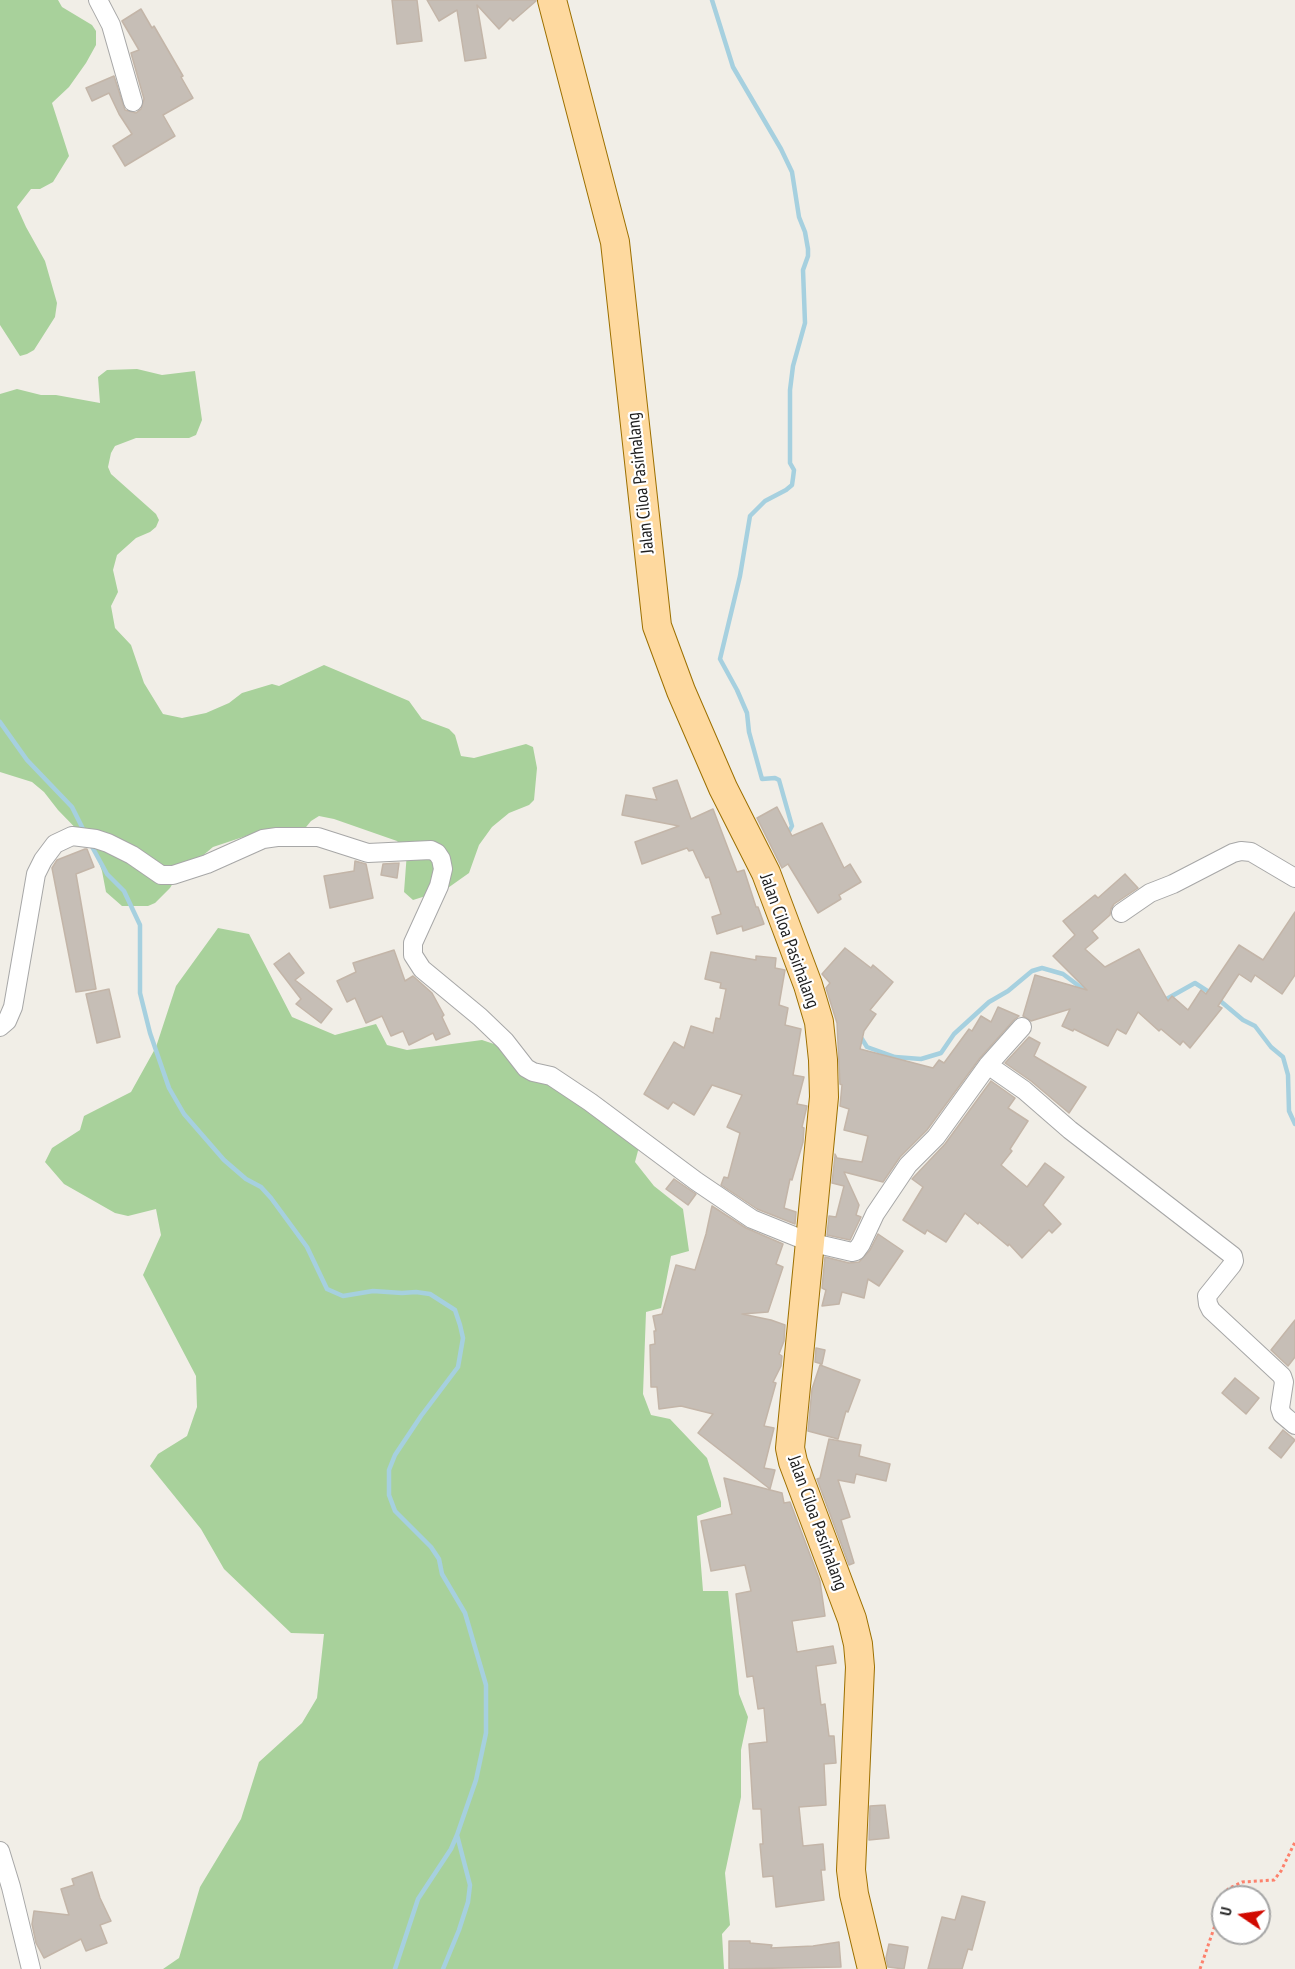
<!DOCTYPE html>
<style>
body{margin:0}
#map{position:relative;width:1295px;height:1969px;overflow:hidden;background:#f1eee7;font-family:"PT Sans Narrow",sans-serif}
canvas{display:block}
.north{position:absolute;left:1211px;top:1885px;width:60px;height:60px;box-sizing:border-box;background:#fff;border:2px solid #a6a6a6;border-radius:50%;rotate:283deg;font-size:16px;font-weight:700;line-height:24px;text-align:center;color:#202020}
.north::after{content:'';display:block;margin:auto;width:21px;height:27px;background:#d10900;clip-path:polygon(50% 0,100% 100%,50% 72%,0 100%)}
</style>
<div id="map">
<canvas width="1295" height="1969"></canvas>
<div class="north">U</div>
</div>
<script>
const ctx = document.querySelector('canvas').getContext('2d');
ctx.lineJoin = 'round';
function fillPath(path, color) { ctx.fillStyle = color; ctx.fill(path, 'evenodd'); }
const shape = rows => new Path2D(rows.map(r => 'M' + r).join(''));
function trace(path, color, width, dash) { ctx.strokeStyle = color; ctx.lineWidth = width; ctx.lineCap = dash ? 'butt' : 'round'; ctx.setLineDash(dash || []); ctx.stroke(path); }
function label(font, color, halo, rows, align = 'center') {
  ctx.font = font + ' "PT Sans Narrow",sans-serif'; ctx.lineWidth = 4.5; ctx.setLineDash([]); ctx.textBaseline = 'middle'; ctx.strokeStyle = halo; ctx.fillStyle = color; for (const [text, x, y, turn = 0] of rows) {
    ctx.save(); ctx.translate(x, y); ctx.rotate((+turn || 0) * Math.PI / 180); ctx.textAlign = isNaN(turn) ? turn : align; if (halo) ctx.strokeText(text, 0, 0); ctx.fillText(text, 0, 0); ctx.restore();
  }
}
fillPath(shape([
 [0,0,58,0,62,7,92,25,96,31,96,45,86,63,69,87,52,103,69,156,53,182,40,189,31,189,17,207,26,227,45,261,57,303,55,317,34,350,27,354,20,356,0,325],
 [137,369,162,375,195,371,202,420,196,435,189,438,136,438,115,446,111,453,108,467,111,474,156,514,159,520,156,527,150,532,136,538,117,555,113,570,118,592,111,606,115,628,131,645,144,683,163,714,182,718,206,713,229,703,242,693,272,684,279,686,324,665,409,701,422,719,449,729,455,735,461,756,474,758,526,744,533,747,537,768,534,800,529,805,509,813,492,827,479,845,469,873,445,890,413,900,404,892,407,852,397,841,334,819,319,816,311,821,302,832,285,828,270,828,213,847,176,878,170,888,155,903,148,906,122,906,106,892,102,871,93,846,58,810,44,792,32,782,0,772,0,394,17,389,41,395,56,395,100,403,98,377,107,370],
 [218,928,249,934,292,1017,335,1035,376,1024,387,1045,407,1050,482,1040,500,1046,557,1085,639,1147,635,1162,654,1186,683,1209,689,1251,671,1256,661,1308,646,1312,643,1394,651,1415,670,1419,707,1458,721,1502,721,1507,697,1516,703,1591,728,1591,739,1694,748,1717,741,1750,741,1797,725,1873,730,1925,722,1934,724,1969,163,1969,179,1958,200,1887,241,1819,259,1762,302,1723,317,1698,324,1634,291,1633,224,1569,201,1529,150,1466,158,1454,187,1436,197,1407,196,1376,143,1275,161,1235,156,1209,128,1216,115,1213,64,1184,45,1162,52,1148,80,1130,84,1116,131,1092,156,1047,176,986]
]), '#a8d19b');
trace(shape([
 [712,0,733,67,781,149,792,172,799,217,805,232,808,249,808,256,803,270,805,323,793,366,790,390,790,463,794,470,793,478,792,485,786,490,765,501,750,516,740,576,720,659,737,690,747,713,749,732,762,779,775,778,779,780,792,826,787,835],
 [0,722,27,760,72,807,85,833],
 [90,843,107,874,124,891,140,925,140,993,150,1033,169,1088,184,1114,224,1160,246,1179,261,1187,271,1198,307,1247,327,1289,343,1296,373,1291,402,1293,416,1292,430,1294,455,1310,460,1325,463,1338,458,1367,421,1416,395,1455,389,1470,389,1495,395,1511,431,1547,439,1559,442,1574,465,1613,486,1685,486,1733,476,1780,457,1835,451,1849,418,1899,395,1969],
 [1163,1001,1195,983,1212,994,1243,1020,1255,1026,1271,1047,1283,1057,1288,1075,1289,1111,1295,1124],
 [858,1037,862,1039,867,1047,895,1057,921,1059,941,1053,954,1034,989,1002,1008,991,1032,971,1042,968,1063,974,1087,992],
 [443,1969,459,1930,468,1902,470,1885,457,1835]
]), '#a6d0df', 4.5);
const building = shape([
 [392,0,417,0,422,41,397,44,392,0],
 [427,0,536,0,536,1,513,21,510,18,499,29,477,5,486,58,465,61,457,10,439,21,427,0],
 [141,9,152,28,154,26,183,76,181,77,193,98,163,115,175,136,125,166,113,146,132,134,119,114,109,93,92,101,86,88,114,76,125,110,136,113,141,109,144,99,131,53,139,50,122,21,141,9],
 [677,780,691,819,713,809,737,872,744,870,756,907,758,907,764,924,743,931,742,926,717,934,712,917,721,914,709,877,706,878,693,850,689,851,687,848,642,864,635,842,679,826,622,815,626,795,657,800,653,788,677,780],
 [777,807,792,836,822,823,844,868,850,864,861,882,839,895,841,899,818,913,788,864,782,868,757,818,777,807],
 [85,849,87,849,94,867,76,874,96,989,76,992,52,868,57,860,85,849],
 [355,861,366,864,373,898,330,908,324,876,354,871,355,861],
 [399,863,397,878,381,875,383,864,399,863],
 [1125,874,1138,888,1114,904,1111,909,1110,915,1092,931,1098,938,1085,949,1105,967,1139,949,1168,1001,1172,996,1188,1010,1201,990,1206,994,1239,945,1263,960,1295,912,1295,975,1282,994,1255,975,1251,982,1239,974,1218,1006,1222,1008,1190,1048,1183,1041,1180,1045,1161,1029,1159,1031,1138,1012,1126,1034,1117,1029,1108,1046,1074,1029,1073,1031,1062,1026,1070,1009,1031,1021,1023,1016,1035,975,1087,990,1053,956,1075,935,1063,921,1095,895,1098,898,1125,874],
 [845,948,871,968,873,965,893,982,870,1010,876,1014,864,1031,860,1049,933,1068,939,1060,944,1063,969,1029,972,1031,981,1016,991,1022,998,1007,1019,1016,1014,1020,980,1058,927,1130,900,1157,883,1182,844,1172,859,1205,856,1215,861,1217,850,1240,827,1235,829,1216,836,1217,844,1186,832,1183,835,1156,835,1154,837,1158,862,1162,868,1136,844,1130,849,1109,840,1106,842,1085,840,1084,837,1023,826,988,830,983,822,974,845,948],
 [394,950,405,981,413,976,432,993,444,1015,442,1017,450,1034,436,1040,433,1033,409,1045,403,1031,391,1036,382,1016,366,1023,355,998,347,1002,337,981,356,972,353,963,394,950],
 [711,952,756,960,756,956,776,958,775,968,785,970,779,1005,788,1008,785,1025,801,1029,793,1075,804,1077,797,1104,807,1106,802,1127,804,1128,803,1142,792,1180,790,1179,784,1208,796,1212,795,1224,757,1209,721,1185,724,1177,728,1178,740,1133,727,1127,742,1095,712,1085,694,1115,673,1102,668,1109,644,1094,674,1042,684,1048,691,1026,713,1033,716,1018,720,1019,726,989,720,988,721,983,705,979,711,952],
 [289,953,304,973,295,980,332,1009,321,1023,296,1004,301,999,274,964,289,953],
 [109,989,120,1037,97,1043,86,994,109,989],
 [1029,1037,1040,1043,1034,1056,1086,1087,1069,1113,1031,1081,1005,1063,1029,1037],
 [991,1081,1015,1098,1008,1108,1028,1121,1010,1149,1012,1151,1001,1165,1027,1187,1045,1163,1064,1177,1043,1205,1061,1224,1052,1233,1049,1230,1022,1258,1009,1244,1008,1246,979,1222,978,1224,965,1213,946,1242,927,1230,925,1234,903,1220,923,1187,912,1179,945,1144,991,1081],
 [674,1179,696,1194,688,1205,666,1189,674,1179],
 [712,1206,746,1228,783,1244,776,1264,783,1267,768,1312,742,1314,771,1320,785,1325,784,1341,779,1354,782,1356,781,1366,773,1382,776,1383,764,1426,774,1428,764,1468,775,1470,770,1489,698,1433,713,1414,681,1406,659,1409,657,1387,651,1387,650,1345,655,1344,654,1331,656,1331,653,1316,662,1314,676,1265,695,1270,706,1234,712,1206],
 [878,1234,903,1251,879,1286,868,1279,864,1298,842,1292,839,1304,822,1306,826,1290,822,1288,825,1257,849,1263,859,1262,870,1250,878,1234],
 [1295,1320,1295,1357,1288,1366,1271,1350,1295,1320],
 [816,1348,825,1350,822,1364,815,1362,816,1348],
 [820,1365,860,1380,848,1412,846,1411,838,1439,808,1431,812,1389,820,1365],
 [1235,1378,1259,1398,1246,1414,1222,1393,1235,1378],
 [1283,1430,1295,1440,1281,1458,1269,1448,1283,1430],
 [829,1439,861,1445,859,1456,890,1464,886,1481,856,1474,854,1483,838,1480,850,1517,841,1520,854,1563,849,1565,817,1479,820,1478,829,1439],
 [724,1478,782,1493,784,1503,790,1502,820,1581,825,1616,792,1621,797,1652,833,1646,836,1663,816,1666,821,1705,825,1704,829,1736,834,1736,836,1763,824,1764,826,1805,799,1807,803,1846,823,1844,825,1870,821,1870,824,1900,776,1907,773,1876,763,1877,760,1844,763,1844,761,1809,753,1809,749,1744,767,1742,764,1708,758,1709,753,1676,747,1677,736,1594,751,1591,745,1565,711,1571,701,1521,732,1514,724,1478],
 [885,1805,889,1838,869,1840,870,1806,885,1805],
 [92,1872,100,1898,111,1921,100,1925,107,1943,86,1951,81,1939,44,1958,36,1943,32,1924,34,1911,69,1915,61,1889,74,1885,72,1879,92,1872],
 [962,1896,985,1902,972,1950,968,1949,962,1969,928,1969,942,1917,955,1920,962,1896],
 [729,1941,750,1941,750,1943,772,1945,771,1948,813,1946,839,1942,841,1967,729,1969,729,1941],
 [889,1944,908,1947,904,1969,888,1967,886,1958,889,1944]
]);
fillPath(building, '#c6beb6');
trace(building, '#c3b5a8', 1.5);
const minor = shape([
 [98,0,111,25,133,102],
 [1121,913,1150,893,1173,884,1233,853,1241,851,1251,852,1295,878],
 [0,1027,7,1021,13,1007,36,874,43,860,55,844,72,836,96,839,108,843,132,855,161,875,173,875,207,864,263,839,277,837,318,837,368,853,431,850,437,853,441,859,443,869,439,886,413,943,413,955,422,969,480,1017,505,1041,526,1068,533,1072,551,1076,590,1102,696,1181,752,1219,809,1242,852,1252,856,1251,861,1244,875,1214,908,1165,936,1137,988,1065,1022,1027],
 [988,1065,1024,1090,1070,1130,1233,1256,1234,1261,1232,1265,1207,1296,1208,1304,1211,1310,1282,1376,1284,1382,1280,1408,1282,1414,1295,1425],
 [0,1851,11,1887,31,1969]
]);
const primary = shape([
 [552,0,615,242,657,626,681,691,723,788,766,873,808,985,819,1022,823,1060,824,1097,790,1448,793,1462,852,1619,858,1644,860,1667,851,1870,854,1894,872,1969]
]);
trace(minor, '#a7a7a7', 20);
trace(primary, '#9d7000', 30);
trace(shape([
 [1225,1897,1228,1889,1242,1882,1274,1880,1281,1871,1295,1842],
 [1200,1969,1223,1902]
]), '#fd816c', 3, [3, 3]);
trace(minor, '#fff', 18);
trace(primary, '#fed99f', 28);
label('18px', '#202020', '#fff', [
 ["Jalan Ciloa Pasirhalang",641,483,-96],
 ["Jalan Ciloa Pasirhalang",789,941,70],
 ["Jalan Ciloa Pasirhalang",817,1523,70]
]);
</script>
